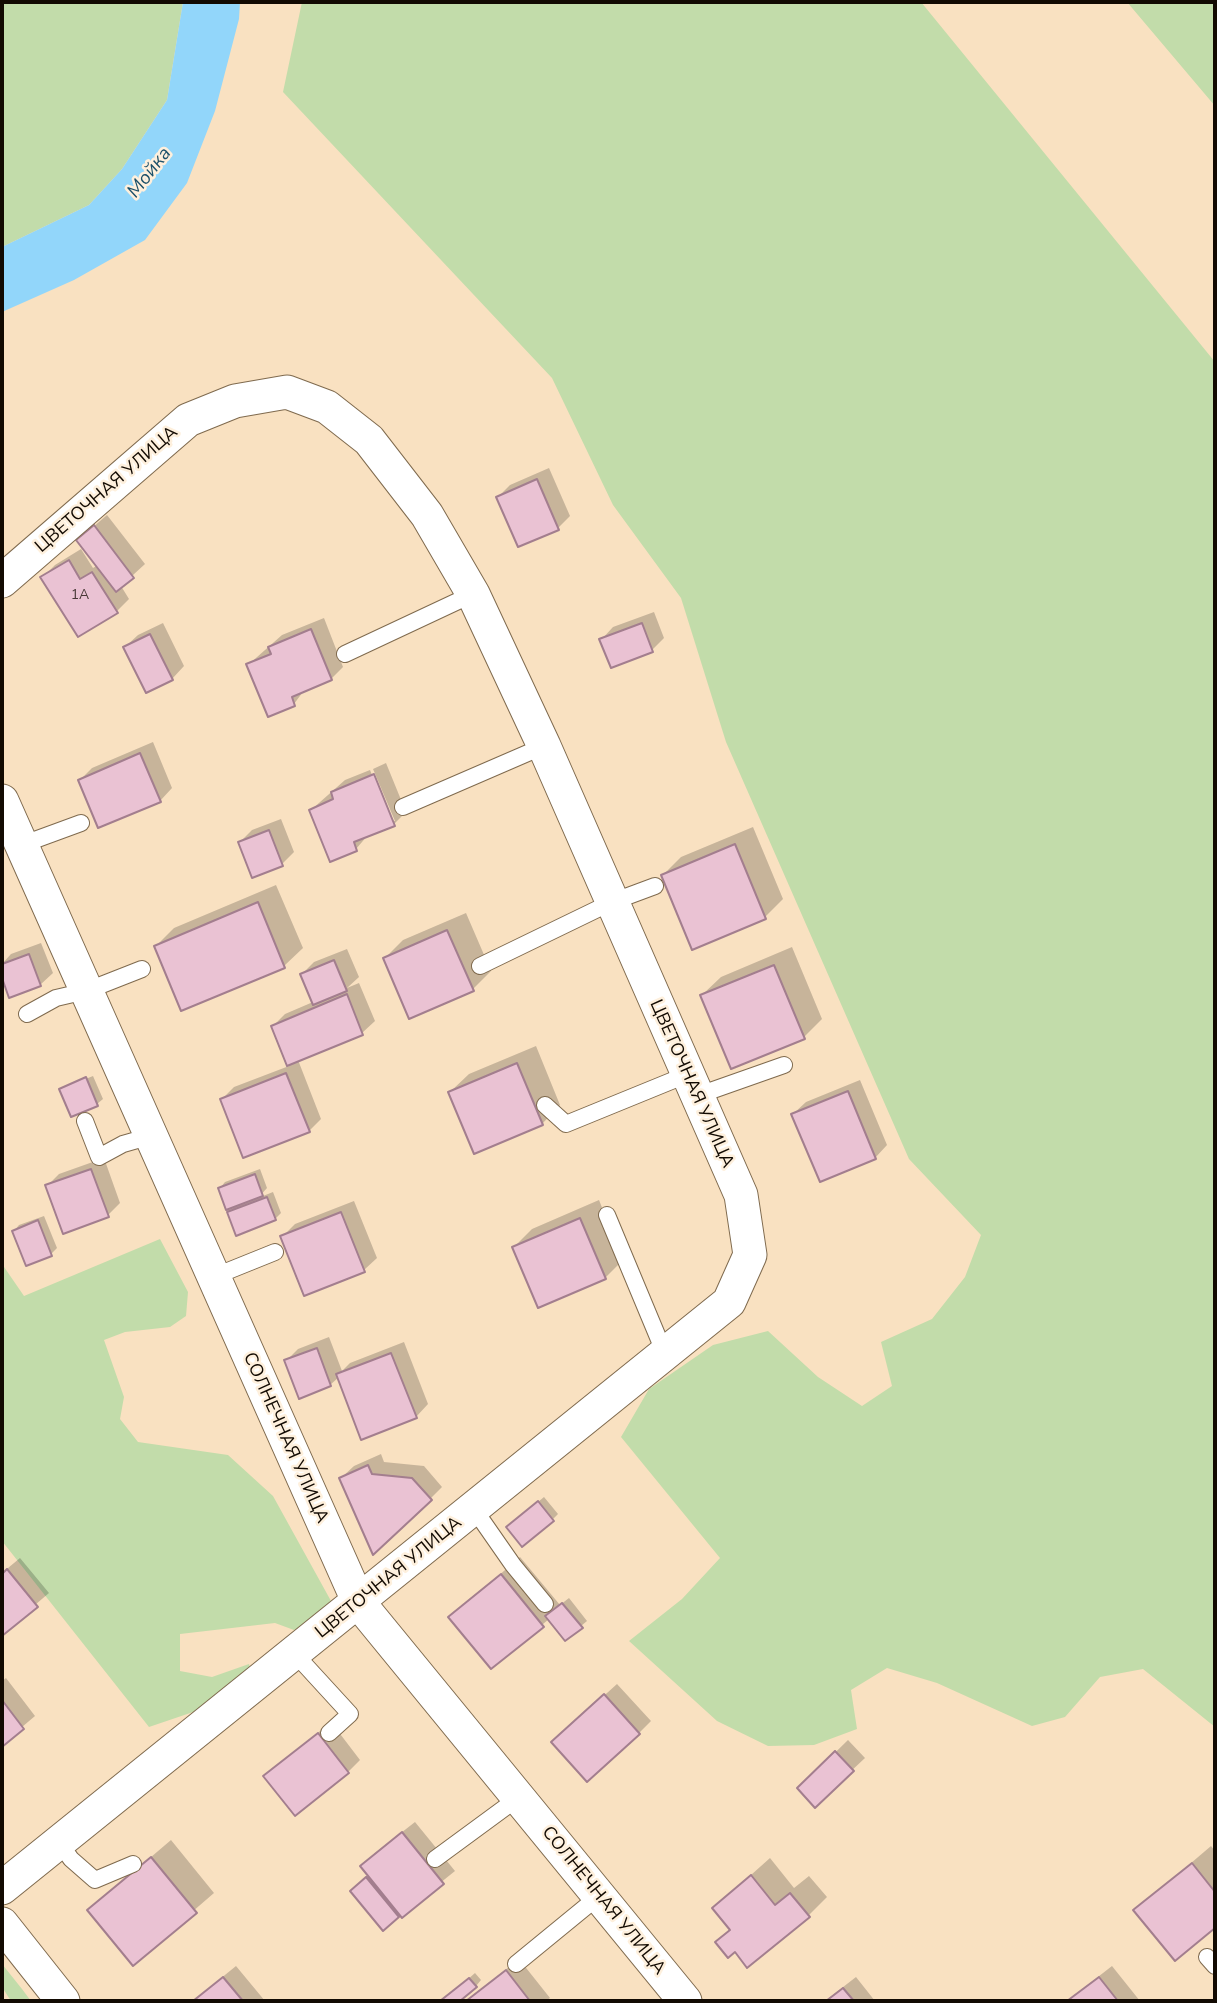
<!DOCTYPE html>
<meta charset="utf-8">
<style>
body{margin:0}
#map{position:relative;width:1217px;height:2003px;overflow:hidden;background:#f9e1c1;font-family:"Nunito Sans",sans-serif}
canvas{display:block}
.frame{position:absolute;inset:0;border:4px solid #120a02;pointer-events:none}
</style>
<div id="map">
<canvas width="1217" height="2003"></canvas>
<div class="frame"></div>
</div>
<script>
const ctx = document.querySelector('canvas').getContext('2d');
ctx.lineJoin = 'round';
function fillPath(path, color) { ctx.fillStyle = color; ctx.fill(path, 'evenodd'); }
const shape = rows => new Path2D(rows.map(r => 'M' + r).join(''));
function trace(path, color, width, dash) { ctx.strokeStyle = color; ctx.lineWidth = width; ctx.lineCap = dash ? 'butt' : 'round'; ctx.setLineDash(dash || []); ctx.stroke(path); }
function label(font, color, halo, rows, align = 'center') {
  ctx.font = font + ' "Nunito Sans",sans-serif'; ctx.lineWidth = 5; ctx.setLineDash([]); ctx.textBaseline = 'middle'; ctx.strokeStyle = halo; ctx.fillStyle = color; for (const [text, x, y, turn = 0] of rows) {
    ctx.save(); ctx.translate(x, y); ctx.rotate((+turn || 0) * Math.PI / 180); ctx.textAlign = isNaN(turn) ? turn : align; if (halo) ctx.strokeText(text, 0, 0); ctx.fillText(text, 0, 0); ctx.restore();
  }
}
fillPath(shape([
 [2,2,183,2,167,100,122,169,89,205,2,247],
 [302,2,921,2,1215,362,1215,1727,1143,1669,1100,1677,1065,1717,1032,1726,937,1683,887,1668,851,1690,857,1729,814,1745,768,1746,717,1721,629,1641,682,1599,720,1558,621,1437,649,1389,713,1345,768,1331,818,1377,862,1406,892,1386,881,1342,932,1319,965,1277,981,1235,909,1159,726,742,681,598,613,505,552,378,283,92],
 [1127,2,1215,2,1215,106],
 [160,1239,188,1292,186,1316,170,1327,125,1332,104,1340,124,1397,120,1419,138,1442,228,1455,273,1496,331,1601,318,1618,294,1630,275,1623,180,1634,180,1671,212,1677,249,1664,252,1675,199,1710,149,1727,2,1541,2,1264,24,1296],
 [2,1964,22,1989,31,2001,11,2001,2,1987]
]), '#c2dcaa');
fillPath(shape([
 [183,2,240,2,239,19,215,111,187,183,145,240,74,280,2,312,2,247,89,205,122,169,167,100]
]), '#92d6fa');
fillPath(shape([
 [549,468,570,516,558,528,498,497,510,485],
 [107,515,145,564,121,586,129,599,117,611,43,577,55,565,81,549,93,568,98,565,78,540],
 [654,612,664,638,652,650,601,640,613,627],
 [324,618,343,667,331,679,305,689,294,704,248,665,282,635],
 [163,623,184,666,172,679,125,647,138,635],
 [153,742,172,788,160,801,80,780,92,768],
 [386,763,406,812,394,824,368,835,356,849,311,810,345,780,370,770,391,821,395,821,373,769],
 [281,819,294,852,282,864,240,842,252,830],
 [753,827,783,899,765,917,663,875,681,857],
 [276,885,303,948,284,966,182,1009,156,946,174,928],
 [466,913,491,971,473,989,385,958,403,940],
 [41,943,53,973,40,985,10,996,2,973,2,964,11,954],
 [792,947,822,1019,804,1037,702,995,721,977],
 [347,949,359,977,347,988,359,983,375,1021,362,1033,298,1060,321,1119,309,1131,222,1099,234,1087,289,1066,273,1026,285,1014,313,1002,302,974,314,962],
 [536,1046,560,1105,542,1124,450,1092,469,1074],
 [93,1076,103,1099,97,1104,61,1089],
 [860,1080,887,1145,875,1158,793,1114,806,1102],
 [104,1158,120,1203,108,1215,47,1186,59,1174],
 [260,1169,267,1188,258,1198,273,1192,281,1213,275,1219,229,1212,239,1203,220,1188,225,1182],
 [599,1200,623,1260,605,1278,514,1247,532,1229],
 [354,1201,377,1258,364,1270,305,1294,282,1237,295,1224],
 [44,1216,57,1248,51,1254,27,1264,14,1231,19,1225],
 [329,1337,342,1371,350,1363,404,1342,428,1404,416,1417,339,1377,330,1385,286,1361,298,1349],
 [381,1454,384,1462,424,1466,442,1487,430,1499,341,1478,354,1466],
 [544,1497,558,1514,553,1519,514,1522],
 [520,1557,560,1605,569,1598,587,1621,581,1626,549,1619,492,1667,451,1617],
 [20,1558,49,1593,2,1633,2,1573],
 [6,1678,35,1716,2,1744,2,1681],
 [617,1684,651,1721,639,1733,566,1730],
 [331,1722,360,1760,348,1772,265,1776],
 [848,1740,865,1758,815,1805,799,1788],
 [415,1822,455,1871,384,1928,358,1885,369,1875,374,1854],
 [171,1840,214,1893,133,1963,89,1910],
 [1211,1846,1215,1851,1215,1925,1175,1958,1136,1910],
 [770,1858,794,1888,809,1876,827,1897,808,1916,736,1950,717,1942,731,1928,714,1908],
 [519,1959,550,1998,546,2001,466,2001],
 [236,1966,265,2001,193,2001],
 [1112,1966,1140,2001,1067,2001],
 [475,1973,481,1980,476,1986,457,2001,443,2001],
 [856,1977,875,2001,825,2001]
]), '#0003');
const building = shape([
 [537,479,559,530,518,547,496,497,537,479],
 [94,525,134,578,116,592,76,540,94,525],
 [69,560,80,579,92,572,118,613,78,637,40,577,69,560],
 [642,623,653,652,611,668,599,639,642,623],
 [311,629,332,680,292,697,295,706,268,717,246,664,271,654,268,647,311,629],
 [150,634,173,680,146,693,123,647,150,634],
 [140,753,161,802,98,828,78,780,140,753],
 [374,774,395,826,354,842,357,851,330,862,309,810,333,799,331,792,374,774],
 [269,830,283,866,252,878,238,842,269,830],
 [735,844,766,919,692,950,661,875,735,844],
 [258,902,285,968,181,1011,154,946,258,902],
 [447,930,474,991,409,1019,383,958,447,930],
 [29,954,41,986,9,998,2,978,2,964,29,954],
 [334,960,347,991,313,1005,300,974,334,960],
 [774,965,805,1039,731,1069,700,995,774,965],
 [347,994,363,1035,287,1066,271,1026,347,994],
 [517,1063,543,1125,474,1154,448,1092,517,1063],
 [286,1073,310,1132,243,1158,220,1099,286,1073],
 [86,1077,98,1106,71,1117,59,1089,86,1077],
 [848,1091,876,1159,820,1182,791,1114,848,1091],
 [91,1169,109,1217,63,1234,45,1185,91,1169],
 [255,1174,263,1196,226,1210,218,1188,255,1174],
 [267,1197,276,1220,236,1236,227,1212,267,1197],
 [341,1212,365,1272,304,1296,280,1236,341,1212],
 [580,1218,606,1279,538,1308,512,1247,580,1218],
 [38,1220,52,1256,26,1266,12,1231,38,1220],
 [317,1348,331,1386,299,1399,284,1360,317,1348],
 [391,1353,417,1418,361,1440,336,1374,391,1353],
 [368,1465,372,1474,412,1478,432,1500,373,1555,339,1478,368,1465],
 [538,1501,554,1521,522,1547,506,1527,538,1501],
 [7,1569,38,1607,2,1636,2,1574,7,1569],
 [501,1574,544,1627,491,1669,448,1617,501,1574],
 [562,1603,583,1628,565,1641,545,1616,562,1603],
 [604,1694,640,1734,587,1782,551,1742,604,1694],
 [2,1700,24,1729,2,1747,2,1700],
 [318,1733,349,1773,295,1816,263,1776,318,1733],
 [835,1751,854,1771,815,1808,797,1788,835,1751],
 [402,1832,444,1884,402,1918,360,1866,402,1832],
 [151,1857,197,1913,133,1966,87,1910,151,1857],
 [1192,1863,1215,1892,1215,1928,1175,1961,1133,1910,1192,1863],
 [751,1875,775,1905,790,1893,810,1917,747,1968,735,1952,728,1958,715,1942,730,1930,712,1908,751,1875],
 [366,1877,399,1917,383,1931,350,1891,366,1877],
 [506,1970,530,2001,466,2001,506,1970],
 [223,1977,243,2001,193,2001,223,1977],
 [1099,1977,1118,2001,1067,2001,1099,1977],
 [469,1978,477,1987,460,2001,440,2001,469,1978],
 [843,1988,854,2001,826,2001,843,1988]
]);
fillPath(building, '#eac2d3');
trace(building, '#a37e8e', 2);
const service = shape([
 [345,654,473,594],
 [403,807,544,746],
 [21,845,81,823],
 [480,966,612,902,655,886],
 [27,1014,56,998,86,991,142,969],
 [696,1096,784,1065],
 [545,1105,566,1124,686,1075],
 [85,1121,99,1157,123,1144,151,1136],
 [607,1215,665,1354],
 [213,1277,275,1252],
 [474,1509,513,1565,545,1604],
 [295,1654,350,1714,329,1733],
 [59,1842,71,1859,95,1880,133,1864],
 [435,1859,518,1798],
 [1207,1957,1215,1966],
 [516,1964,599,1896]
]);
const minor = shape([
 [2,581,188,420,235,401,287,392,327,407,369,440,427,515,473,594,544,746,741,1195,750,1255,729,1302,2,1888],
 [2,801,359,1603,685,2001],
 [2,1924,63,2001]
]);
trace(service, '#7f6a4e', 18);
trace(minor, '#7f6a4e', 35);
trace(service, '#fff', 16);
trace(minor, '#fff', 33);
label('14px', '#483836', null, [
 ["1А",80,596]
]);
label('18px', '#120a02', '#fef0dd', [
 ["ЦВЕТОЧНАЯ УЛИЦА",107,490,-41],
 ["ЦВЕТОЧНАЯ УЛИЦА",691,1084,66],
 ["СОЛНЕЧНАЯ УЛИЦА",285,1438,66],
 ["ЦВЕТОЧНАЯ УЛИЦА",389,1578,-39],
 ["СОЛНЕЧНАЯ УЛИЦА",603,1901,51]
]);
label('italic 19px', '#1c516a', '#fef0dd', [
 ["Мойка",150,173,-52]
]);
</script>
